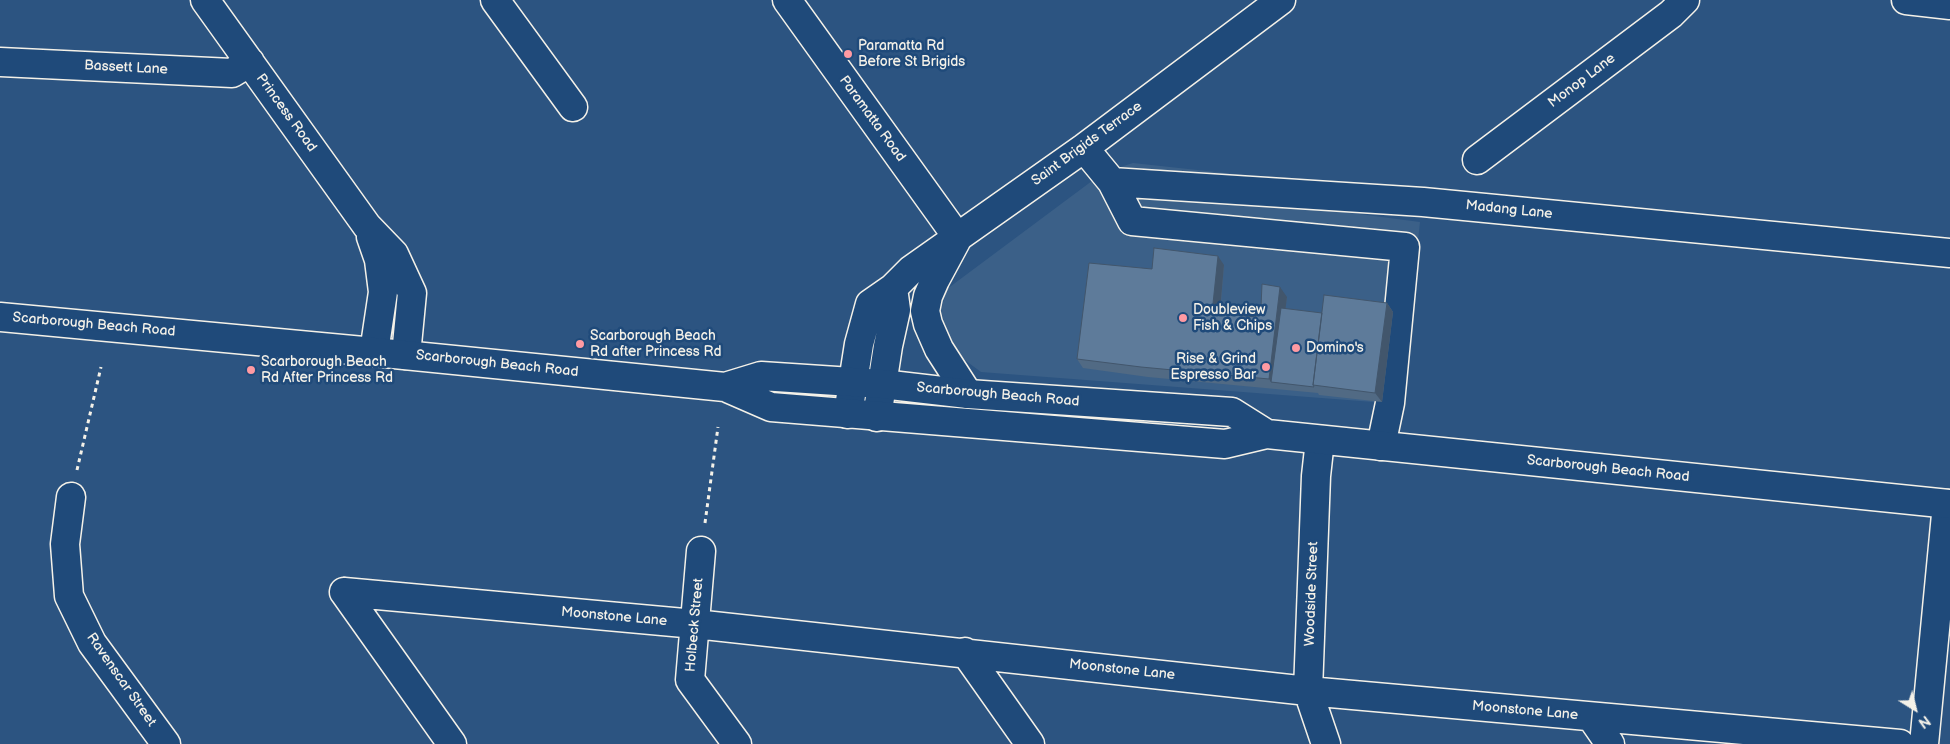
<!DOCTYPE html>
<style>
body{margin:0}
#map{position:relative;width:1950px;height:744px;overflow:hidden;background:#2c5481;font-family:"Balsamiq Sans",sans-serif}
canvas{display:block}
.north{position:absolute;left:1890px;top:684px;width:50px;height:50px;-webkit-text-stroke:4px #1f4a7a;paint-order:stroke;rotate:144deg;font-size:14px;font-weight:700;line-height:20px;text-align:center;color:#f4f1e8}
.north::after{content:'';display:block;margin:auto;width:18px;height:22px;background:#f4f1e8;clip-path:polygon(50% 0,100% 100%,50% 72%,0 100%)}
</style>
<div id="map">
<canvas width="1950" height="744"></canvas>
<div class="north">N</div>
</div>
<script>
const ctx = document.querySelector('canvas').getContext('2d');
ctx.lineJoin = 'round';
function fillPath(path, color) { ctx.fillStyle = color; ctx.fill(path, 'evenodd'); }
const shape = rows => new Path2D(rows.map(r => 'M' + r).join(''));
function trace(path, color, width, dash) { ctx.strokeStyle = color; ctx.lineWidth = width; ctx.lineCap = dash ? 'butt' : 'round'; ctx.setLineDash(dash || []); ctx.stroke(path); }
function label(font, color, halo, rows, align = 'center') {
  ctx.font = font + ' "Balsamiq Sans",sans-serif'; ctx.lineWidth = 5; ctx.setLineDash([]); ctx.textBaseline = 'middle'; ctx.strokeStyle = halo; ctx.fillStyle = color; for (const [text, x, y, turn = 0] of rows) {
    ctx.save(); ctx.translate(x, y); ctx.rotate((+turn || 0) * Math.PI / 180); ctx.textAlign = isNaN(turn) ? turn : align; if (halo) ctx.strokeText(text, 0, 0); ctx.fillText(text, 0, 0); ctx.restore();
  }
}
fillPath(shape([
 [1133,163,1400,192,1120,183,1420,222,1400,404,981,372,962,358,947,336,941,310,947,289,1104,172]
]), '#3b6088');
const minor = shape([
 [205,0,367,226,394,254,412,293,406,355],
 [495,0,573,107],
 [787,0,958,238],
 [1906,0,1950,5],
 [0,62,232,73,250,62],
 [1084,148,1112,182,1423,202,1950,253],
 [1477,160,1671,14,1685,0],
 [1112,182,1132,221,1405,247,1390,403,1381,446],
 [371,237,379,260,383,292,374,352],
 [956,241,935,280,928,296,925,311,928,324,939,349,968,394],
 [848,414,859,344,870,304,893,288,911,270,1084,148,1281,0],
 [877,417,888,346,896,310,893,288],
 [1320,440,1316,476,1308,691,1326,744],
 [71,497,65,544,69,596,92,643,166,744],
 [701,551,690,680,737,744],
 [344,592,695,624,1308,691,1900,744],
 [344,592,452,744],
 [965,652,1030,744],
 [1592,718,1610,744],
 [1924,744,1947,504]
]);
const major = shape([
 [0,317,374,352,725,387,771,407,1225,444,1267,434,1950,504],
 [725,387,761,376,882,384,968,394,1232,412,1267,434]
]);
trace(minor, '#f4f1e8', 31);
trace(major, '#f4f1e8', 31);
trace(shape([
 [77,470,101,367],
 [705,523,718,427]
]), '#f4f1e8', 3, [4, 4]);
trace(minor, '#1f4a7a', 28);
trace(major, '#1f4a7a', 28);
fillPath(shape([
 [1224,265,1220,314,1256,317,1261,307,1287,297,1285,309,1322,313,1387,303,1393,312,1382,402,1319,395,1318,393,1148,377,1083,368,1077,359]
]), '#516a84');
fillPath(shape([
 [1218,256,1224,265,1219,323,1212,313],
 [1280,287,1287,297,1276,383,1271,382,1269,379],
 [1387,303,1393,312,1382,402,1375,393]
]), '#42566c');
const building = shape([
 [1154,248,1218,256,1212,313,1256,317,1257,307,1261,307,1262,284,1280,287,1269,379,1141,367,1077,359,1089,263,1152,269,1154,248],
 [1324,295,1387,303,1375,393,1313,385,1324,295],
 [1281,308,1322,313,1313,385,1314,387,1271,382,1281,308]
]);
fillPath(building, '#5e7b9a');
trace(building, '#42566c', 1);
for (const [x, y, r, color] of [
 [848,54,5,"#ff9aa2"],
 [1183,318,5,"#ff9aa2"],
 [580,344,5,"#ff9aa2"],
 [1296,348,5,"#ff9aa2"],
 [1266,367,5,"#ff9aa2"],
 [251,370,5,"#ff9aa2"]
]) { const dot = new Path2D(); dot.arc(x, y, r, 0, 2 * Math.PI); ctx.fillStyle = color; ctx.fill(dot); trace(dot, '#1f4a7a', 2); }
label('14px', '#f4f1e8', '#1f4a7a', [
 ["Paramatta Rd",858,46],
 ["Before St Brigids",858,62],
 ["Doubleview",1193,310],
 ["Fish & Chips",1193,326],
 ["Scarborough Beach",590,336],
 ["Rd after Princess Rd",590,352],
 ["Domino's",1306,348],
 ["Rise & Grind",1256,359,"right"],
 ["Espresso Bar",1256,375,"right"],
 ["Scarborough Beach",261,362],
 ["Rd After Princess Rd",261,378]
], 'left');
label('14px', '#f4f1e8', '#1f4a7a', [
 ["Bassett Lane",126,68,3],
 ["Monop Lane",1582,81,-37],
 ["Princess Road",286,113,54],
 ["Paramatta Road",872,119,54],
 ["Saint Brigids Terrace",1087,144,-36],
 ["Madang Lane",1509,210,6],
 ["Scarborough Beach Road",94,325,5],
 ["Scarborough Beach Road",497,364,6],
 ["Scarborough Beach Road",998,395,5],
 ["Scarborough Beach Road",1608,469,6],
 ["Woodside Street",1312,594,-88],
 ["Moonstone Lane",614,617,5],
 ["Holbeck Street",695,625,-85],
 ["Moonstone Lane",1122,670,6],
 ["Ravenscar Street",121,680,55],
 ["Moonstone Lane",1525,711,5]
]);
</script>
